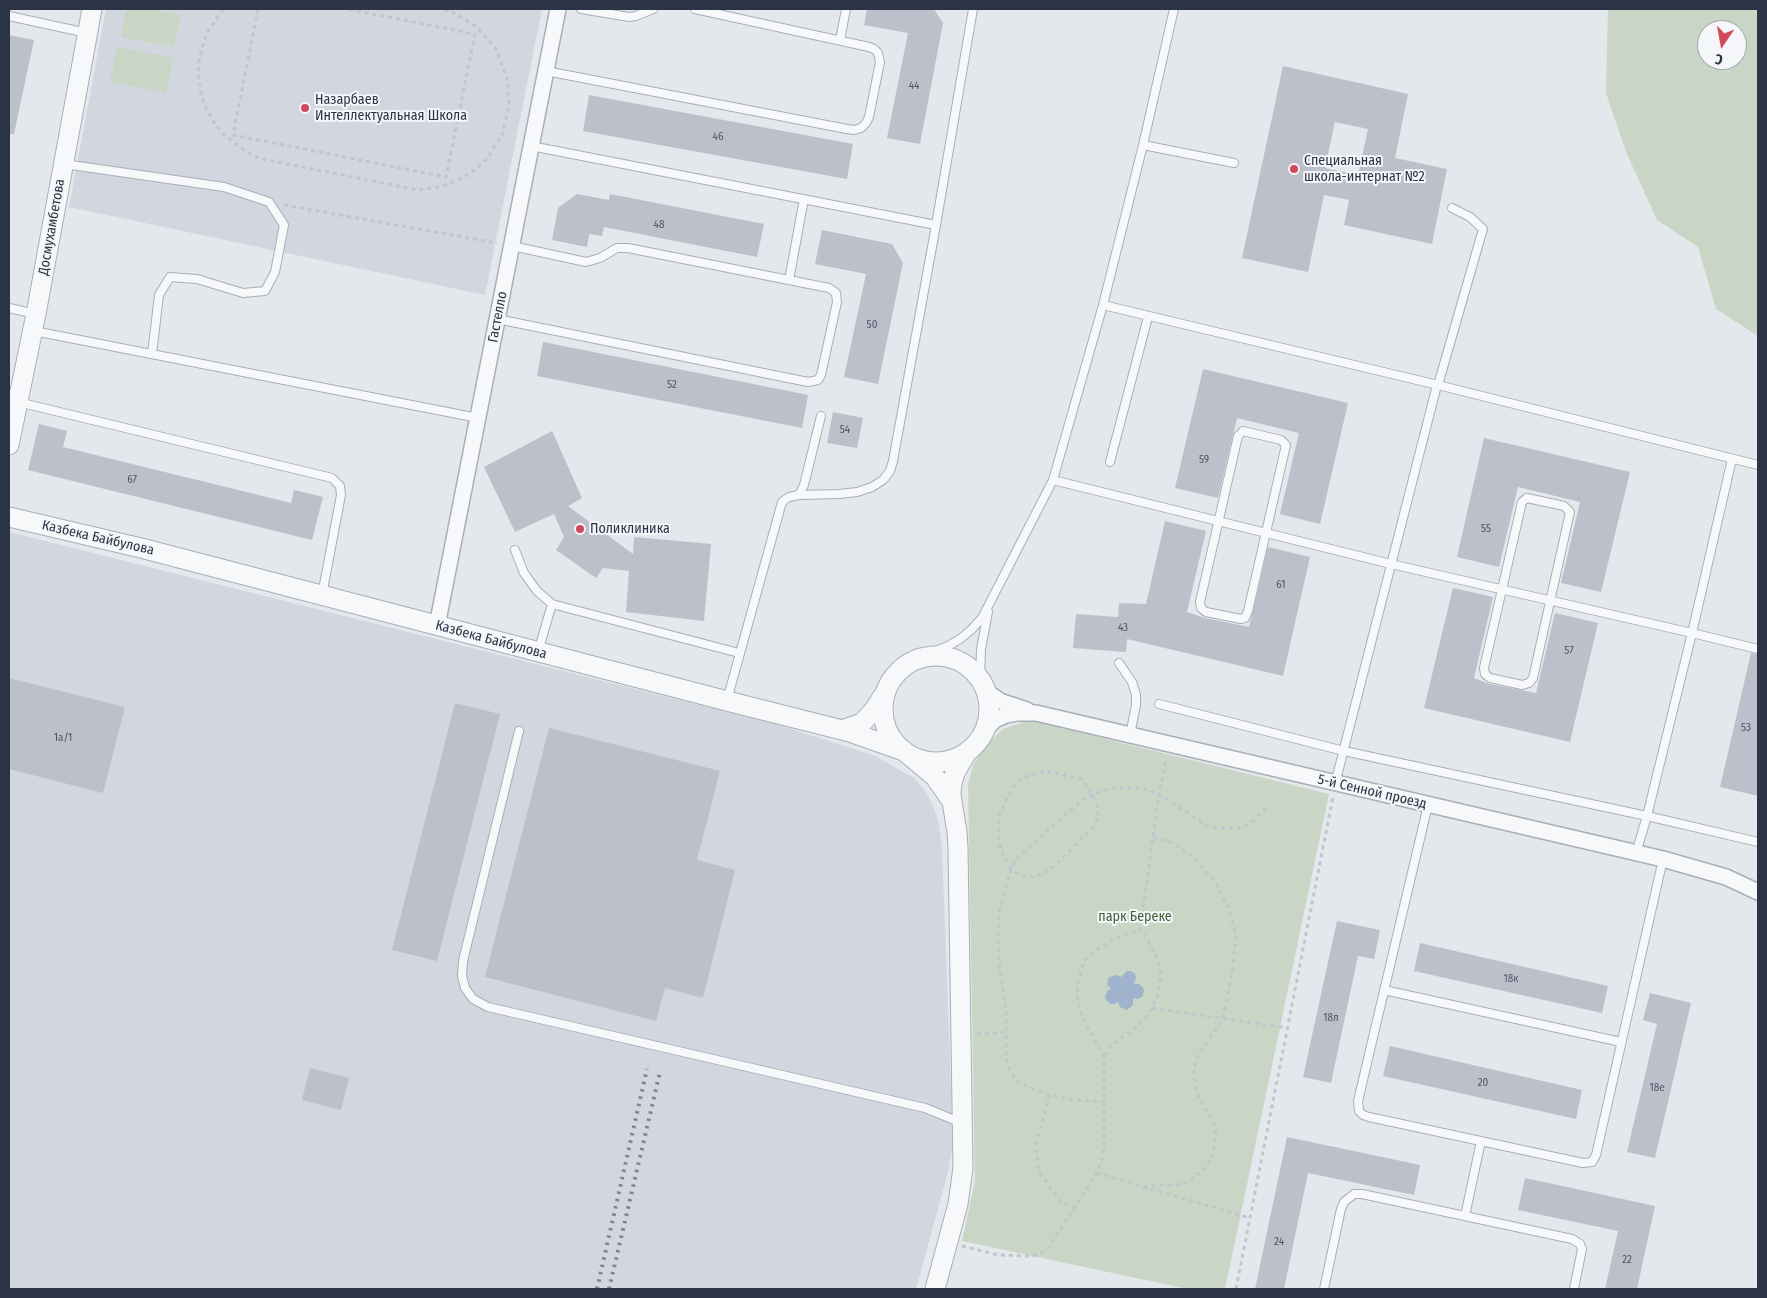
<!DOCTYPE html>
<meta charset="utf-8">
<style>
body{margin:0}
#map{position:relative;width:1767px;height:1298px;overflow:hidden;background:#e4e7ec;font-family:"Fira Sans Condensed",sans-serif}
canvas{display:block}
.frame{position:absolute;inset:0;border:10px solid #2b3445;pointer-events:none}
.north{position:absolute;left:1697px;top:20px;width:50px;height:50px;box-sizing:border-box;background:#f4f6f9;border:1px solid #a4a8b1;border-radius:50%;rotate:192deg;font-size:14px;font-weight:700;line-height:20px;text-align:center;color:#2b3445}
.north::after{content:'';display:block;margin:auto;width:18px;height:22px;background:#d1495b;clip-path:polygon(50% 0,100% 100%,50% 72%,0 100%)}
</style>
<div id="map">
<canvas width="1767" height="1298"></canvas>
<div class="frame"></div>
<div class="north">С</div>
</div>
<script>
const ctx = document.querySelector('canvas').getContext('2d');
ctx.lineJoin = 'round';
function fillPath(path, color) { ctx.fillStyle = color; ctx.fill(path, 'evenodd'); }
const shape = rows => new Path2D(rows.map(r => 'M' + r).join(''));
function trace(path, color, width, dash) { ctx.strokeStyle = color; ctx.lineWidth = width; ctx.lineCap = dash ? 'butt' : 'round'; ctx.setLineDash(dash || []); ctx.stroke(path); }
function label(font, color, halo, rows, align = 'center') {
  ctx.font = font + ' "Fira Sans Condensed",sans-serif'; ctx.lineWidth = 4; ctx.setLineDash([]); ctx.textBaseline = 'middle'; ctx.strokeStyle = halo; ctx.fillStyle = color; for (const [text, x, y, turn = 0] of rows) {
    ctx.save(); ctx.translate(x, y); ctx.rotate((+turn || 0) * Math.PI / 180); ctx.textAlign = isNaN(turn) ? turn : align; if (halo) ctx.strokeText(text, 0, 0); ctx.fillText(text, 0, 0); ctx.restore();
  }
}
fillPath(shape([
 [106,9,542,9,485,295,69,207],
 [9,532,779,725,875,756,914,778,924,789,932,803,938,820,942,846,953,1143,948,1172,916,1289,9,1289]
]), '#d2d6de');
fillPath(shape([
 [126,9,151,9,181,15,174,47,121,37],
 [1608,9,1758,9,1758,336,1716,309,1698,247,1657,220,1626,152,1606,93],
 [1707,30,1737,30,1737,60,1707,60],
 [117,47,173,58,166,93,110,82],
 [1029,720,1329,794,1225,1289,1188,1289,962,1241,975,1181,968,784,974,763,985,746,1003,729]
]), '#c9d6c5');
fillPath(shape([
 [1127,971,1131,971,1135,974,1136,978,1134,984,1139,984,1143,987,1144,991,1142,997,1138,999,1133,998,1133,1005,1127,1010,1120,1007,1118,1002,1114,1004,1110,1004,1105,998,1107,991,1111,989,1107,984,1109,977,1117,975,1121,977]
]), '#9fb4cc');
fillPath(shape([
 [867,9,934,9,943,23,920,144,887,138,908,33,864,25],
 [9,35,34,40,14,134,9,134],
 [1283,66,1408,94,1395,158,1447,169,1432,244,1344,225,1349,200,1324,195,1308,272,1242,258],
 [1335,122,1368,129,1358,175,1325,168],
 [589,95,853,144,847,179,583,131],
 [577,194,609,200,610,194,764,224,757,257,604,227,602,236,589,234,587,247,552,240,558,208],
 [822,230,892,244,903,263,878,384,844,377,866,274,815,264],
 [543,342,808,395,802,428,537,376],
 [1203,369,1348,403,1320,524,1280,514,1299,433,1237,418,1218,498,1175,488],
 [833,412,863,418,857,448,827,443],
 [39,424,67,431,63,447,291,503,294,490,323,497,312,540,28,470],
 [552,431,582,498,568,506,633,554,634,537,711,544,704,621,626,612,629,571,603,568,596,578,556,550,564,537,554,514,515,532,484,467],
 [1484,438,1630,472,1601,592,1561,583,1580,502,1518,487,1499,567,1457,557],
 [1165,521,1206,531,1187,612,1205,618,1249,627,1268,547,1310,557,1283,676,1127,639,1126,652,1073,648,1076,614,1118,617,1119,603,1146,604],
 [1453,588,1493,597,1474,678,1489,684,1536,693,1555,613,1598,623,1570,742,1424,708],
 [1751,653,1758,654,1758,796,1720,787],
 [9,678,125,707,103,793,9,769],
 [455,703,500,714,437,961,392,950],
 [549,728,720,771,697,860,735,870,703,998,665,988,656,1021,485,977],
 [1337,921,1380,930,1374,959,1358,956,1331,1083,1303,1077],
 [1420,943,1608,986,1602,1013,1414,971],
 [1650,993,1691,1003,1655,1158,1627,1152,1657,1024,1643,1020],
 [1390,1046,1582,1090,1576,1119,1383,1076],
 [310,1068,349,1078,341,1110,302,1100],
 [1287,1137,1420,1165,1414,1195,1308,1173,1284,1289,1255,1289],
 [1525,1178,1655,1206,1637,1289,1605,1289,1618,1231,1518,1210]
]), '#bbc0ca');
const service = shape([
 [581,9,629,17,636,16,653,9],
 [9,16,87,33],
 [840,40,846,9],
 [546,71,847,129,854,130,861,128,866,123,869,117,880,62,878,53,874,49,869,47,695,9],
 [1143,145,1234,163],
 [531,146,936,225],
 [64,164,224,187,269,202,284,225,275,272,265,291,243,293,197,279,170,277,159,295,152,354],
 [789,280,804,199],
 [1103,305,1438,385,1758,465],
 [9,308,36,314],
 [497,319,808,382,818,380,821,375,837,302,836,293,829,288,628,248,617,248,600,258,586,262,512,246],
 [34,331,478,418],
 [1438,385,1483,229,1470,217,1452,208],
 [9,394,18,402,332,478,340,486,341,495,322,595],
 [1243,431,1281,440,1286,445,1248,611,1245,618,1241,619,1206,612,1201,608,1200,602,1238,436,1243,431],
 [1732,459,1692,633,1758,649],
 [1110,462,1148,317],
 [1053,480,1391,564,1692,633,1647,816,1636,853],
 [799,495,804,485,821,416],
 [1527,498,1564,506,1570,512,1533,678,1529,683,1522,685,1490,678,1485,674,1484,668,1522,502,1527,498],
 [515,550,524,573,537,591,552,604],
 [538,652,552,604,739,653],
 [919,658,948,646,960,639,971,630,982,618,1053,480,1103,305,1143,145,1174,9],
 [1119,663,1132,682,1136,695,1136,705,1130,735],
 [980,678,981,649,988,612],
 [727,700,782,502,789,497,799,495,839,494,857,492,872,487,883,480,890,471,893,461,936,225,973,9],
 [1159,704,1344,751,1647,816,1758,842],
 [519,731,463,961,462,976,465,988,473,999,488,1007,925,1108,962,1123],
 [1335,784,1437,385],
 [1428,805,1358,1101,1359,1111,1363,1115,1369,1117,1583,1163,1592,1162,1596,1155,1663,859],
 [1384,990,1621,1042],
 [1465,1216,1481,1141],
 [1324,1289,1341,1209,1344,1202,1354,1194,1362,1194,1572,1239,1580,1244,1582,1249,1574,1289]
]);
const minor = shape([
 [437,626,558,9],
 [987,692,1000,701,1027,710],
 [986,729,995,720,1006,715,1017,713,1036,713,1663,859,1726,877,1758,892]
]);
const tertiary = shape([
 [9,445,36,314,92,9],
 [9,517,141,548,727,701,850,732,904,751,935,777,951,800],
 '883 709a53 53 0 1 1 106 0a53 53 0 1 1-106 0Z',
 [842,730,862,723,874,710,883,696],
 [935,1289,958,1204,963,1168,958,848,957,832,951,795,952,783,955,773,967,752]
]);
trace(service, '#a9aeb7', 10);
trace(minor, '#a9aeb7', 18);
trace(tertiary, '#a9aeb7', 21);
trace(shape([
 [223,9,207,33,202,48,199,63,199,78,201,94,206,108,214,122,223,134,248,153,262,159,418,190,434,188,449,184,462,178,475,170,486,160,502,135,509,106,507,77,496,49,477,27,451,11,439,9],
 [258,9,233,135,446,177,475,34,347,9],
 [284,205,497,243],
 [1047,771,1081,779,1093,795,1097,806,1098,818,1093,828,1052,868,1043,874,1031,877,1020,875,1011,869,1000,848,998,825,1000,814,1004,804,1015,784,1025,777,1047,771],
 [1152,1008,1287,1028],
 [977,1034,1006,1032],
 [1105,1056,1110,1046,1138,1026,1146,1017,1152,1008,1157,997,1161,975,1159,963,1149,942,1140,930,1159,794,1166,759],
 [1050,1095,1036,1142,1038,1164,1041,1175,1061,1202,1075,1209],
 [1105,1102,1073,1100,1050,1095,1028,1087,1018,1081,1010,1072,1006,1057,1006,1010,1000,971,998,938,999,913,1011,869,1016,859,1082,800,1103,790,1126,787,1148,790,1159,794,1206,825,1217,828,1240,828,1251,823,1267,807],
 [1097,1173,1250,1218],
 [1144,1188,1155,1185,1178,1185,1189,1181,1207,1167,1212,1157,1216,1135,1214,1124,1197,1094,1194,1073,1196,1061,1201,1051,1220,1023,1224,1013,1232,974,1236,935,1230,912,1215,881,1192,856,1173,843,1153,837],
 [962,1246,998,1255,1033,1256,1047,1250,1097,1173,1102,1158,1104,1147,1104,1056,1082,1018,1077,995,1078,983,1084,961,1092,953,1111,940,1140,930],
 [1236,1289,1333,797]
]), '#c2c5cb', 3, [4, 4]);
trace(service, '#f7f8fa', 8);
trace(minor, '#f7f8fa', 15);
trace(tertiary, '#f7f8fa', 19);
trace(shape([
 [597,1289,647,1069],
 [609,1289,660,1072]
]), '#7d8696', 4, [2.5, 5]);
for (const [x, y, r, color] of [
 [305,108,5,"#d1495b"],
 [1294,169,5,"#d1495b"],
 [580,529,5,"#d1495b"]
]) { const dot = new Path2D(); dot.arc(x, y, r, 0, 2 * Math.PI); ctx.fillStyle = color; ctx.fill(dot); trace(dot, '#f4f6f9', 2); }
label('11px', '#4f5766', null, [
 ["44",914,86],
 ["46",718,137],
 ["48",659,225],
 ["50",872,325],
 ["52",672,385],
 ["54",845,430],
 ["59",1204,460],
 ["67",132,480],
 ["55",1486,529],
 ["61",1281,585],
 ["43",1123,628],
 ["57",1569,651],
 ["53",1746,728],
 ["1а/1",63,738],
 ["18к",1511,979],
 ["18л",1331,1018],
 ["20",1483,1083],
 ["18е",1657,1088],
 ["24",1279,1242],
 ["22",1627,1260]
]);
label('14px', '#2b3445', '#f4f6f9', [
 ["Назарбаев",315,100],
 ["Интеллектуальная Школа",315,116],
 ["Специальная",1304,161],
 ["школа-интернат №2",1304,177],
 ["Поликлиника",590,529]
], 'left');
label('14px', '#2b3445', '#f4f6f9', [
 ["Досмухамбетова",52,227,-80],
 ["Гастелло",498,317,-79],
 ["Казбека Байбулова",98,538,13],
 ["Казбека Байбулова",491,640,15],
 ["5-й Сенной проезд",1372,792,13]
]);
label('14px', '#3f6138', '#f4f6f9', [
 ["парк Береке",1135,917]
]);
</script>
